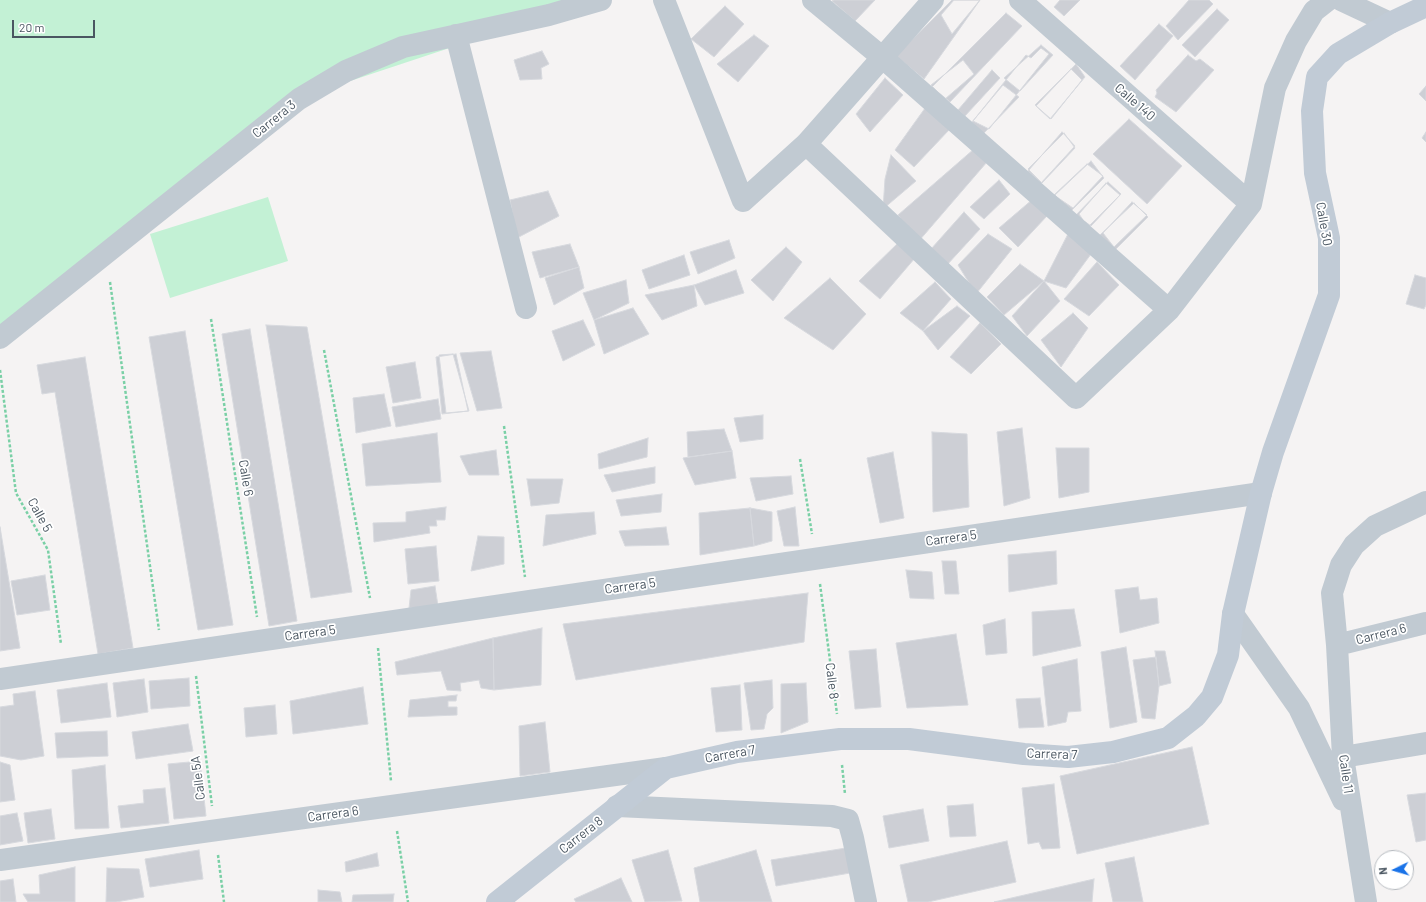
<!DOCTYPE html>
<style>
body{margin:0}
#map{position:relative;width:1426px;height:902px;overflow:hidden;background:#f5f3f3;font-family:Barlow,sans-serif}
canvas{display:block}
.north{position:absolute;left:1374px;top:850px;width:40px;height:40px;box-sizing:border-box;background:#fff;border:1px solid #b7bbc0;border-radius:50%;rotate:265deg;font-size:11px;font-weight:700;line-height:16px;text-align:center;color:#4a5661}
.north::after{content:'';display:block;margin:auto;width:14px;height:18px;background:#1a73e8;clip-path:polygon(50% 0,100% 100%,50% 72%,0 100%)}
.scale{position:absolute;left:12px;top:20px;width:83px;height:18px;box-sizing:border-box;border:2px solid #4a5661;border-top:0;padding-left:5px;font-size:12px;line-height:14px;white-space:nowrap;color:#4a5661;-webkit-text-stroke:3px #fff;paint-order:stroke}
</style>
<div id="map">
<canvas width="1426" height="902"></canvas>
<div class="north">N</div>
<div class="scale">20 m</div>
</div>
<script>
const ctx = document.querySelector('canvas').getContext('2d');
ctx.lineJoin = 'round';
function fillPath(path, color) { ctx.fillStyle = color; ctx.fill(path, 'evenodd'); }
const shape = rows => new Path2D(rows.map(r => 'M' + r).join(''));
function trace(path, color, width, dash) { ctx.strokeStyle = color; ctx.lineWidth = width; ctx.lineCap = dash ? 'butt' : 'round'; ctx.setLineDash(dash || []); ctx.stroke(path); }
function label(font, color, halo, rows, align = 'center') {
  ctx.font = font + ' Barlow,sans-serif'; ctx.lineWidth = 3.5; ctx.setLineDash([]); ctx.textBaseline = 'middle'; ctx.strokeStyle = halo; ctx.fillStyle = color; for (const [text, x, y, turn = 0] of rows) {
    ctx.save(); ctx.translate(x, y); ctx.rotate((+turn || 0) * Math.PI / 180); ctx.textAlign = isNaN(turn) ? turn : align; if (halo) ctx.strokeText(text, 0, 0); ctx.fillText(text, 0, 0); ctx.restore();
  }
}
fillPath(shape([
 [0,0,601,0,549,15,326,89,0,338],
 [268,197,288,261,170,298,150,234]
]), '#c3f1d5');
const building = shape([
 [834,0,875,0,855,21,832,1,834,0],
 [952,0,980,0,924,79,896,56,952,0],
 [954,0,980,0,952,34,941,15,954,0],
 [1060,0,1080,0,1064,16,1054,7,1060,0],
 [1189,0,1209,0,1213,4,1178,40,1166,26,1189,0],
 [725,6,744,24,714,57,691,39,725,6],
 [1217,9,1229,20,1195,57,1182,45,1217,9],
 [1006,13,1022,26,950,102,932,87,1006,13],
 [1159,24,1173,36,1135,80,1120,66,1159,24],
 [754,35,769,46,738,82,717,64,754,35],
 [1041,45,1053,55,1020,91,1004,78,1041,45],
 [1041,48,1049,54,989,129,973,121,1026,55,1031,58,1041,48],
 [542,51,549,64,541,68,542,79,520,80,514,60,542,51],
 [1188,55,1196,61,1200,59,1214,70,1176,112,1155,97,1157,93,1156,90,1188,55],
 [963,60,974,74,945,99,931,85,963,60],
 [1076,64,1085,77,1050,119,1036,106,1076,64],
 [1071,69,1082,80,1051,119,1035,105,1071,69],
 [992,70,1000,78,965,116,958,110,992,70],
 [885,78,903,95,870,132,856,114,885,78],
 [1003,85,1019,97,983,134,972,122,1003,85],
 [1426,86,1426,101,1419,94,1426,86],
 [928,104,949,130,914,167,895,150,928,104],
 [1129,119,1182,166,1147,204,1093,154,1129,119],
 [1062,132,1075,146,1041,183,1028,171,1062,132],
 [1426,132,1426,142,1422,138,1426,132],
 [1064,133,1075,148,1042,183,1028,169,1064,133],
 [974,149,987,162,918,242,898,215,974,149],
 [891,155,916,181,883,209,885,179,891,155],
 [1091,161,1104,178,1070,212,1055,195,1091,161],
 [1087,164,1103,176,1073,208,1054,195,1087,164],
 [999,180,1010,194,984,219,970,207,999,180],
 [1108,182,1121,194,1091,226,1076,215,1108,182],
 [1106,183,1120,195,1088,227,1079,214,1106,183],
 [548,191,559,216,517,238,510,200,548,191],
 [1033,199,1047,216,1018,247,999,228,1033,199],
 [1132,202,1147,215,1114,247,1103,233,1132,202],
 [1134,203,1148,217,1114,251,1100,235,1134,203],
 [964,212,980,229,946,266,931,249,964,212],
 [1070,230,1094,250,1066,288,1044,281,1070,230],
 [988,234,1012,249,976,294,958,265,988,234],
 [729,240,735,258,698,274,690,252,729,240],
 [898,243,915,258,880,299,859,281,898,243],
 [570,244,579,267,540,278,532,252,570,244],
 [786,247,802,262,773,301,751,280,786,247],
 [684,255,690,275,649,289,642,270,684,255],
 [1097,262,1119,285,1089,316,1064,299,1097,262],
 [1020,264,1044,281,1004,315,987,297,1020,264],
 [579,267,584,288,554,305,545,278,579,267],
 [736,270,744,293,705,305,694,285,736,270],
 [1415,275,1426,278,1426,305,1424,309,1406,304,1415,275],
 [830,278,866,314,833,350,784,318,830,278],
 [626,280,629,303,594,320,583,293,626,280],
 [1044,281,1060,301,1027,336,1012,316,1044,281],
 [935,282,951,299,923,331,900,313,935,282],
 [694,285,697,306,662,320,645,295,694,285],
 [957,306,970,316,938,350,923,331,957,306],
 [633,308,649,334,604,354,594,320,633,308],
 [1073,313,1088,328,1061,367,1041,340,1073,313],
 [583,320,595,345,563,361,552,331,583,320],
 [980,323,1001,344,971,374,950,357,980,323],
 [266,325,307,327,352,592,311,598,266,325],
 [250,329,297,621,269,626,222,334,250,329],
 [185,331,233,625,198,630,149,337,185,331],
 [491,351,502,408,477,411,460,353,491,351],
 [453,354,469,411,446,413,439,355,453,354],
 [456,354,468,411,442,414,436,357,456,354],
 [85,357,133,648,98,654,55,392,42,394,37,365,85,357],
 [415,362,421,398,393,403,386,367,415,362],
 [384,394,391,426,356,433,353,398,384,394],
 [438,399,441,419,396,427,392,407,438,399],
 [763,415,763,439,740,442,734,418,763,415],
 [1022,428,1030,498,1004,506,997,432,1022,428],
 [724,429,732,451,688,457,687,432,724,429],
 [932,432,967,434,969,507,933,512,932,432],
 [437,433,441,482,366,486,362,444,437,433],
 [648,438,647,457,599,469,598,454,648,438],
 [1056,448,1089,448,1089,492,1059,498,1056,448],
 [496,450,499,475,469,475,460,456,496,450],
 [732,451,736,478,695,485,683,458,732,451],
 [893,452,904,518,880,523,867,458,893,452],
 [655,467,655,483,612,492,604,475,655,467],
 [791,476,793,494,756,501,750,478,791,476],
 [527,479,563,479,559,503,531,506,527,479],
 [662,494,661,512,621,516,616,500,662,494],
 [446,507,445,520,436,520,437,526,429,526,430,533,374,542,373,523,406,522,406,512,446,507],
 [795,507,799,546,784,546,777,511,795,507],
 [750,508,754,546,700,555,699,513,750,508],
 [750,508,772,512,772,541,754,546,750,508],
 [594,512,596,534,543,546,546,515,594,512],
 [0,527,20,648,0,651,0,527],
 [666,527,669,545,625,546,619,531,666,527],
 [478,536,504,537,504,564,471,571,478,536],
 [436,546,439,581,408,584,405,549,436,546],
 [1056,551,1057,584,1009,592,1008,555,1056,551],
 [942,561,956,561,959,594,945,594,942,561],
 [906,570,932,572,934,599,910,598,906,570],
 [45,575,50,610,17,615,11,581,45,575],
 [435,586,438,606,409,608,411,590,435,586],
 [1138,587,1140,600,1157,598,1159,623,1120,633,1115,590,1138,587],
 [808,593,804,642,576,680,563,624,808,593],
 [1074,609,1081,646,1033,656,1032,612,1074,609],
 [1005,619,1007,653,986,655,983,625,1005,619],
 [542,628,541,685,494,690,493,638,542,628],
 [956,634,968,705,907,708,896,643,956,634],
 [493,638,494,690,481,688,479,680,460,683,461,691,447,690,441,671,397,675,395,662,493,638],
 [1126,647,1137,722,1110,728,1101,652,1126,647],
 [876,649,881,707,855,709,849,651,876,649],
 [1155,651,1165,651,1171,683,1159,686,1155,651],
 [1156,657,1159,686,1155,719,1142,718,1133,660,1156,657],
 [1077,659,1081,711,1068,712,1066,722,1048,726,1042,667,1077,659],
 [189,678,190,706,151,709,149,681,189,678],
 [144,679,148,712,117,717,113,683,144,679],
 [772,680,773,708,767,714,764,729,751,730,744,683,772,680],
 [107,683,111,717,61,723,57,690,107,683],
 [806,683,808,722,781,733,781,684,806,683],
 [740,685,742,730,716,732,711,688,740,685],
 [363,687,368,724,293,734,290,701,363,687],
 [35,691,44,756,21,760,0,756,0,707,14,705,13,694,35,691],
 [457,695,456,701,448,701,448,707,457,707,457,715,408,717,410,700,457,695],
 [1040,698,1044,727,1019,728,1016,699,1040,698],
 [275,705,277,734,246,737,244,708,275,705],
 [545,722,550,772,520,776,519,726,545,722],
 [188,724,193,751,136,759,132,732,188,724],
 [107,731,108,756,57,758,55,733,107,731],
 [1192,747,1209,824,1077,854,1060,776,1192,747],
 [200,761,206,816,174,819,168,764,200,761],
 [0,762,10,765,15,800,0,802,0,762],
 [105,765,109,828,75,829,72,770,105,765],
 [1054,784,1060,848,1042,849,1039,842,1028,844,1022,788,1054,784],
 [165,788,169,823,121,828,118,806,144,803,143,790,165,788],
 [1426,793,1426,840,1416,842,1407,795,1426,793],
 [973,804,976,836,950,837,947,806,973,804],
 [51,809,55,839,28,843,24,813,51,809],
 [923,809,929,841,889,848,883,816,923,809],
 [17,813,23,841,0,845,0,816,17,813],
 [1007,841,1016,882,928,902,908,902,900,865,1007,841],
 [846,848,850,873,776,886,771,860,846,848],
 [199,850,203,879,150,887,145,859,199,850],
 [668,850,682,901,645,902,632,860,668,850],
 [756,850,772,902,700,902,694,868,756,850],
 [377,853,379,866,346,872,345,862,377,853],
 [1134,857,1143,902,1113,902,1105,863,1134,857],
 [75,867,75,902,28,902,23,894,40,894,39,875,75,867],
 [107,868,139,869,144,897,116,902,106,902,107,868],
 [621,878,632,902,576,902,574,899,621,878],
 [13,879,16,902,0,902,0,881,13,879],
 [1094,879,1092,902,994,902,1094,879],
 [318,890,340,892,342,902,318,902,318,890],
 [394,894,393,902,352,902,353,895,394,894]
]);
fillPath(building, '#cdcfd5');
trace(building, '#d7d9de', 1);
trace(shape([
 [110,282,159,630],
 [211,319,257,617],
 [324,350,370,598],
 [0,370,16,493,48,550,61,644],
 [504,426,525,577],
 [800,459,812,534],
 [820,584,837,714],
 [378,648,391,781],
 [196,676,212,806],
 [842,765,845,794],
 [397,831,408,902],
 [218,855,224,902]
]), '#7ad0a6', 2.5, [3, 2]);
trace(shape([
 [664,0,743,201,806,144,933,0],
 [813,0,883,58,1169,310],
 [1020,0,1251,204],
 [1341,0,1390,23],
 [456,35,526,308],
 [806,144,1076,398,1169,310,1251,204,1275,88,1296,41,1314,11,1328,0],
 [0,338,299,99,346,71,403,47,549,15,601,0],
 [1233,614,1299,708,1343,800],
 [1337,645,1426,623],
 [0,679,1261,493],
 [1343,757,1426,743],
 [617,806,832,816,848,820,853,838,866,902],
 [0,860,666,768],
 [1366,902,1343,757,1337,645,1332,593,1341,565,1354,545,1375,526,1426,502]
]), '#c1cad2', 22);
trace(shape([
 [497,902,666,768,737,752,840,739,909,739,1024,754,1068,757,1113,752,1168,738,1196,716,1212,697,1228,655,1233,614,1261,493,1273,452,1329,295,1329,238,1315,173,1312,111,1317,77,1338,54,1390,23,1426,6]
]), '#c1cbd6', 22);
label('13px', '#4a5661', '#fff', [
 ["Calle 140",1135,102,41],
 ["Carrera 3",274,119,-39],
 ["Calle 30",1324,224,80],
 ["Calle 6",246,478,81],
 ["Calle 5",40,515,61],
 ["Carrera 5",951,538,-8],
 ["Carrera 5",630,586,-8],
 ["Carrera 5",310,633,-8],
 ["Carrera 6",1381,634,-14],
 ["Calle 8",832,681,83],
 ["Carrera 7",730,754,-10],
 ["Carrera 7",1052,754,2],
 ["Calle 11",1346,774,82],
 ["Calle 5A",198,778,-97],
 ["Carrera 6",333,814,-8],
 ["Carrera 8",581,835,-38]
]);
</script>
